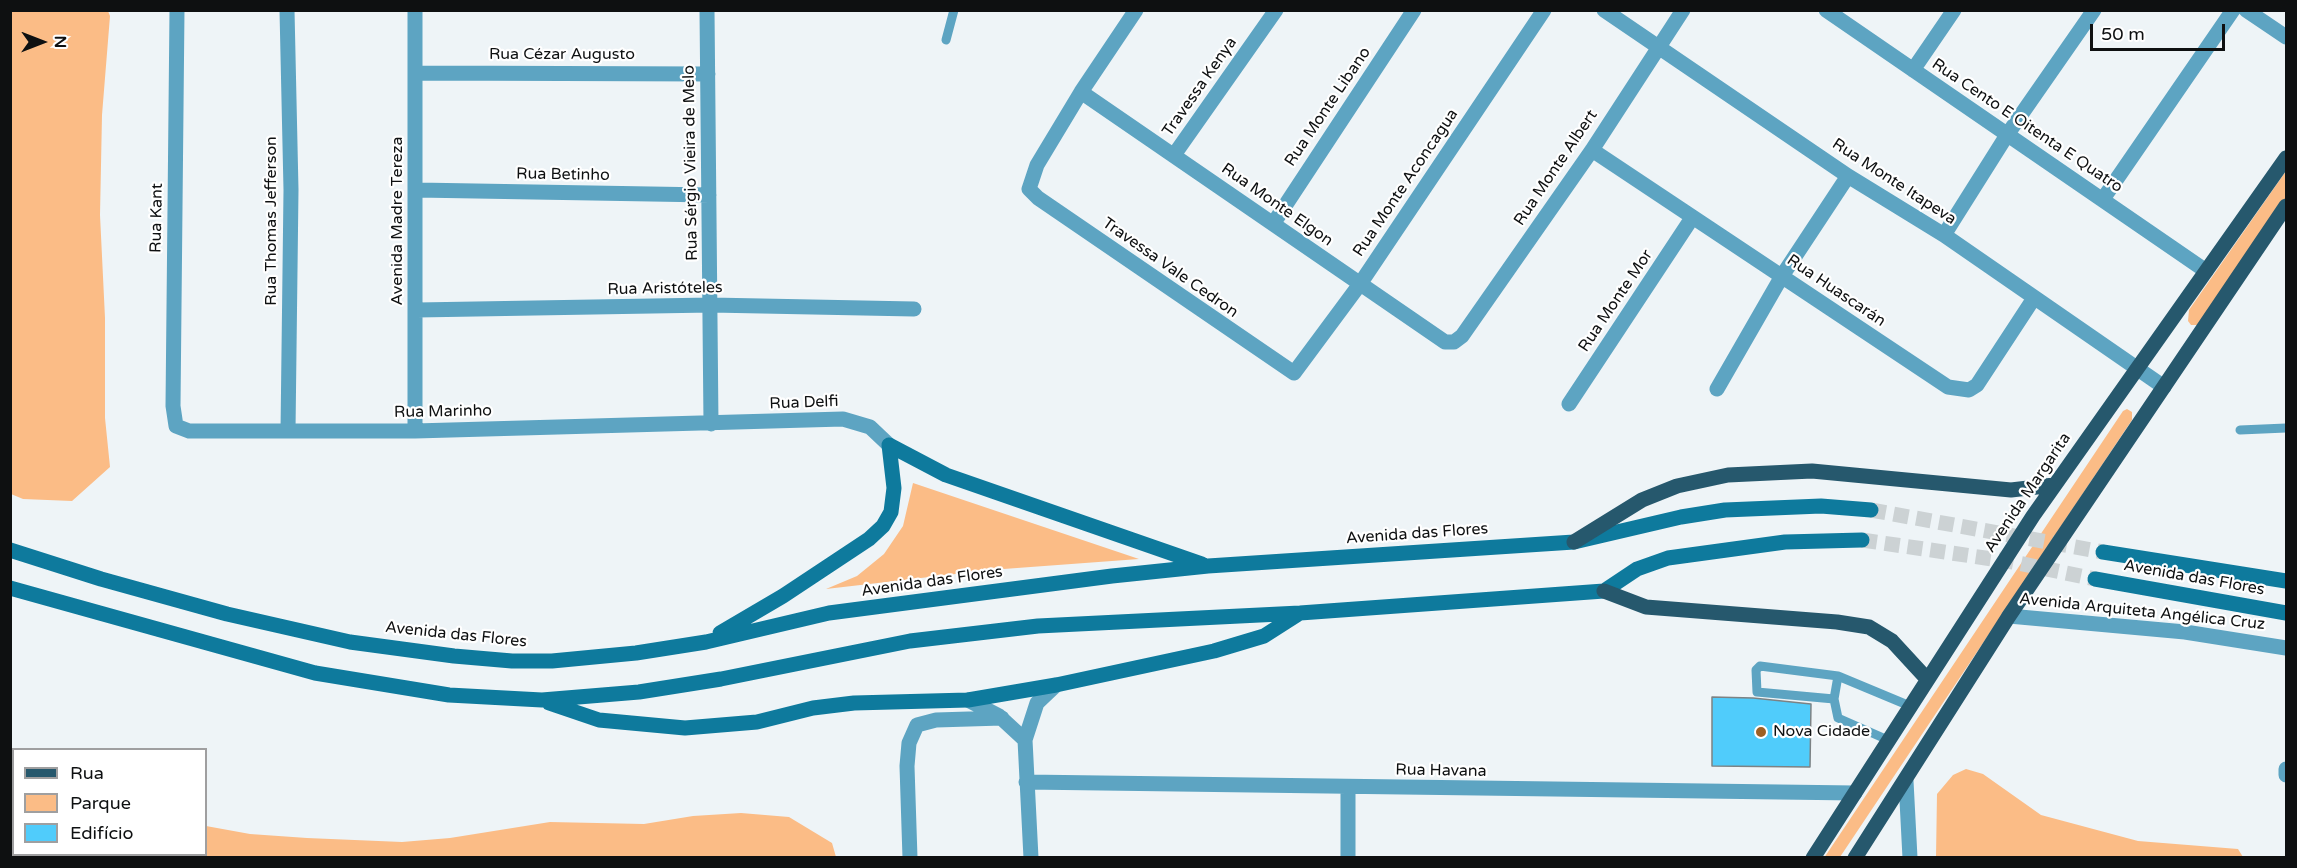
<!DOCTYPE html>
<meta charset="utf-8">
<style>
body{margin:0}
#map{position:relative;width:2297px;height:868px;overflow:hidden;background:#eef4f7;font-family:"Varela Round",sans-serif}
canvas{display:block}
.frame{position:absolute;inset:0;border:12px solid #0e1011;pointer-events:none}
.legend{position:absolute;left:12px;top:748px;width:195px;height:108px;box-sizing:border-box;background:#fff;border:2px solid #9f9fa0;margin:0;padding:8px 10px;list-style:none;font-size:18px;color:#0e1011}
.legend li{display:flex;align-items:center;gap:12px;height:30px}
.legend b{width:30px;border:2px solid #9f9fa0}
.north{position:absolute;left:12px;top:12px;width:60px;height:60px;-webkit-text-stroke:4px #fff;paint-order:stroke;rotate:90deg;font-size:16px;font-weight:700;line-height:24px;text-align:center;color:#0e1011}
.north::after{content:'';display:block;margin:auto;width:21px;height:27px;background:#0e1011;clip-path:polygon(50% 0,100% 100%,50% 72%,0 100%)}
.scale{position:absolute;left:2090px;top:24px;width:135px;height:27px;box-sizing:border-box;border:3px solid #0e1011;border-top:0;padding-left:8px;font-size:18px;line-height:21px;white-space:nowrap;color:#0e1011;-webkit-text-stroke:4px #fff;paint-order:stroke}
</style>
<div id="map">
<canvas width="2297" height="868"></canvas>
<div class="frame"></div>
<ul class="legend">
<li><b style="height:8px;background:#26586d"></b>Rua</li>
<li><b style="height:16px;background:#fbbc86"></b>Parque</li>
<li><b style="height:16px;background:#50ccfb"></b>Edifício</li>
</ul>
<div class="north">N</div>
<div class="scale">50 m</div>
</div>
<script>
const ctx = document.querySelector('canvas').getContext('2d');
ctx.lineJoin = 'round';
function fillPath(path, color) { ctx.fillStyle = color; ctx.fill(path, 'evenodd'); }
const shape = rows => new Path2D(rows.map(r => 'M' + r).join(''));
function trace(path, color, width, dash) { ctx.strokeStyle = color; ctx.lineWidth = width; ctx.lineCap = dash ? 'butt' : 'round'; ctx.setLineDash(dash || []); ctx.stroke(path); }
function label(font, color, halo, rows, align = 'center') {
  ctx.font = font + ' "Varela Round",sans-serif'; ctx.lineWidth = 4.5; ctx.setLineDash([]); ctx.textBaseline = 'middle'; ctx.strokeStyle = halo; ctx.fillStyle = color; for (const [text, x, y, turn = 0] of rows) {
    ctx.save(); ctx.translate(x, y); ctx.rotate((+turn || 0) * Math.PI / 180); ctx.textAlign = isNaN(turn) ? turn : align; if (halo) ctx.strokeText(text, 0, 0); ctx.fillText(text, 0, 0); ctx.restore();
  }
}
fillPath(shape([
 [10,11,108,11,110,16,102,115,100,215,105,318,105,418,110,467,72,501,23,499,11,494],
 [2286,171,2286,198,2199,325,2191,325,2188,321,2189,310],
 [2127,409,2132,412,2132,420,1840,857,1824,858,2123,411],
 [913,483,1139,559,990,570,826,589,857,576,884,554,903,526],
 [1966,769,1983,774,2041,815,2138,841,2238,849,2243,857,1936,857,1937,794,1953,775],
 [11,786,14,787,14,854,206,854,206,826,250,834,307,838,402,842,450,838,550,822,644,824,693,816,741,813,789,817,832,843,836,857,11,857]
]), '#fbbc86');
const building = shape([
 [1712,697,1753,698,1811,704,1810,767,1712,766,1712,697]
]);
fillPath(building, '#50ccfb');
trace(building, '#7c8284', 1.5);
trace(shape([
 [1871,510,2103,552],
 [1862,540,2013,562,2095,579]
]), '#ccd2d4', 15, [15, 8]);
trace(shape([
 [946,40,954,10],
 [2240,430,2286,428],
 [1838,676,1834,699,1838,718,1888,740],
 [1834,699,1757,692,1756,670,1760,666,1838,676,1910,706]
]), '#5da4c2', 9);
trace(shape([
 [177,10,173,406,176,426,189,431,415,431,843,419,870,427,889,445],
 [287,10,291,190,288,431],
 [707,10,711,424],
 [1136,10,1081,92,1037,165,1029,189,1038,198,1294,373,1360,284,1544,10],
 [1604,10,1848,176,1944,235,2164,387],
 [1826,10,2206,271],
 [2246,10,2286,37],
 [1913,70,1954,10],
 [416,73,708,74],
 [1081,92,1445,342,1454,342,1462,336,1592,150,1683,10],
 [1592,150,1948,387,1969,390,1977,385,2034,298],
 [1174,155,1276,10],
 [417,190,709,195],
 [2103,199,2233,10],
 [1273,224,1414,10],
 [1944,235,2007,135,2094,10],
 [417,310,711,305,914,309],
 [1717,389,1782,276,1848,176],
 [1569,404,1692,218],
 [415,431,415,10],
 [968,700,999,716,1025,740],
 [2286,769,2286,775],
 [1906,781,1910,858],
 [1026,782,1855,793],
 [910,858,907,766,909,743,917,725,936,720,1002,718],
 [1031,858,1025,740,1037,703,1056,685],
 [1348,858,1348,788]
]), '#5da4c2', 15);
trace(shape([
 [2009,616,2185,632,2286,648]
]), '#5da4c2', 15);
trace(shape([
 [889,445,946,475,1202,564],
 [10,550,101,579,227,614,350,642,454,656,512,661,552,661,636,653,706,642,829,613,1112,576,1208,566,1574,542,1681,517,1725,510,1821,506,1871,510],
 [2103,552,2286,581],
 [2095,579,2286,613],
 [10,588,315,673,449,695,542,700,639,692,721,679,910,641,1038,626,1300,613,1604,591,1637,569,1668,558,1785,542,1862,540],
 [720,633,783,596,869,539,883,526,891,512,894,488,889,445],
 [549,703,599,720,685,728,757,722,813,708,854,703,968,700,1056,685,1214,651,1264,636,1300,613]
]), '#0e7a9d', 15);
trace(shape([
 [1574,542,1642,500,1677,486,1728,475,1812,471,2011,490,2054,485],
 [1604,591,1646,607,1837,622,1869,627,1892,641,1927,679],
 [1813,858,2033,516,2286,158],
 [1855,858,2009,616,2286,206]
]), '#26586d', 15);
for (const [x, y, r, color] of [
 [1761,732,6,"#9d6024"]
]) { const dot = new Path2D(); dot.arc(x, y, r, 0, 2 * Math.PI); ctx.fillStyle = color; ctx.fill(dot); trace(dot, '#fff', 2); }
label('16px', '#0e1011', '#fff', [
 ["Rua Cézar Augusto",562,55],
 ["Travessa Kenya",1200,87,-55],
 ["Rua Monte Libano",1328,107,-56],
 ["Rua Cento E Oitenta E Quatro",2027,126,34],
 ["Rua Sérgio Vieira de Melo",691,163,-91],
 ["Rua Monte Albert",1556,168,-56],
 ["Rua Betinho",563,175,1],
 ["Rua Monte Itapeva",1894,182,33],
 ["Rua Monte Aconcagua",1406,183,-56],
 ["Rua Monte Elgon",1277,205,35],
 ["Rua Kant",157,218,-89],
 ["Rua Thomas Jefferson",272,221,-90],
 ["Avenida Madre Tereza",398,221,-90],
 ["Travessa Vale Cedron",1170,268,35],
 ["Rua Aristóteles",665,289,-1],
 ["Rua Huascarán",1836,291,34],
 ["Rua Monte Mor",1616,301,-56],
 ["Rua Delfi",804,403,-2],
 ["Rua Marinho",443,412,-1],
 ["Avenida Margarita",2028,493,-56],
 ["Avenida das Flores",1417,534,-4],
 ["Avenida das Flores",2194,578,10],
 ["Avenida das Flores",932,582,-8],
 ["Avenida Arquiteta Angélica Cruz",2142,612,6],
 ["Avenida das Flores",456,635,6],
 ["Rua Havana",1441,771,1]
]);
label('16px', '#0e1011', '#fff', [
 ["Nova Cidade",1773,732]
], 'left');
</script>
